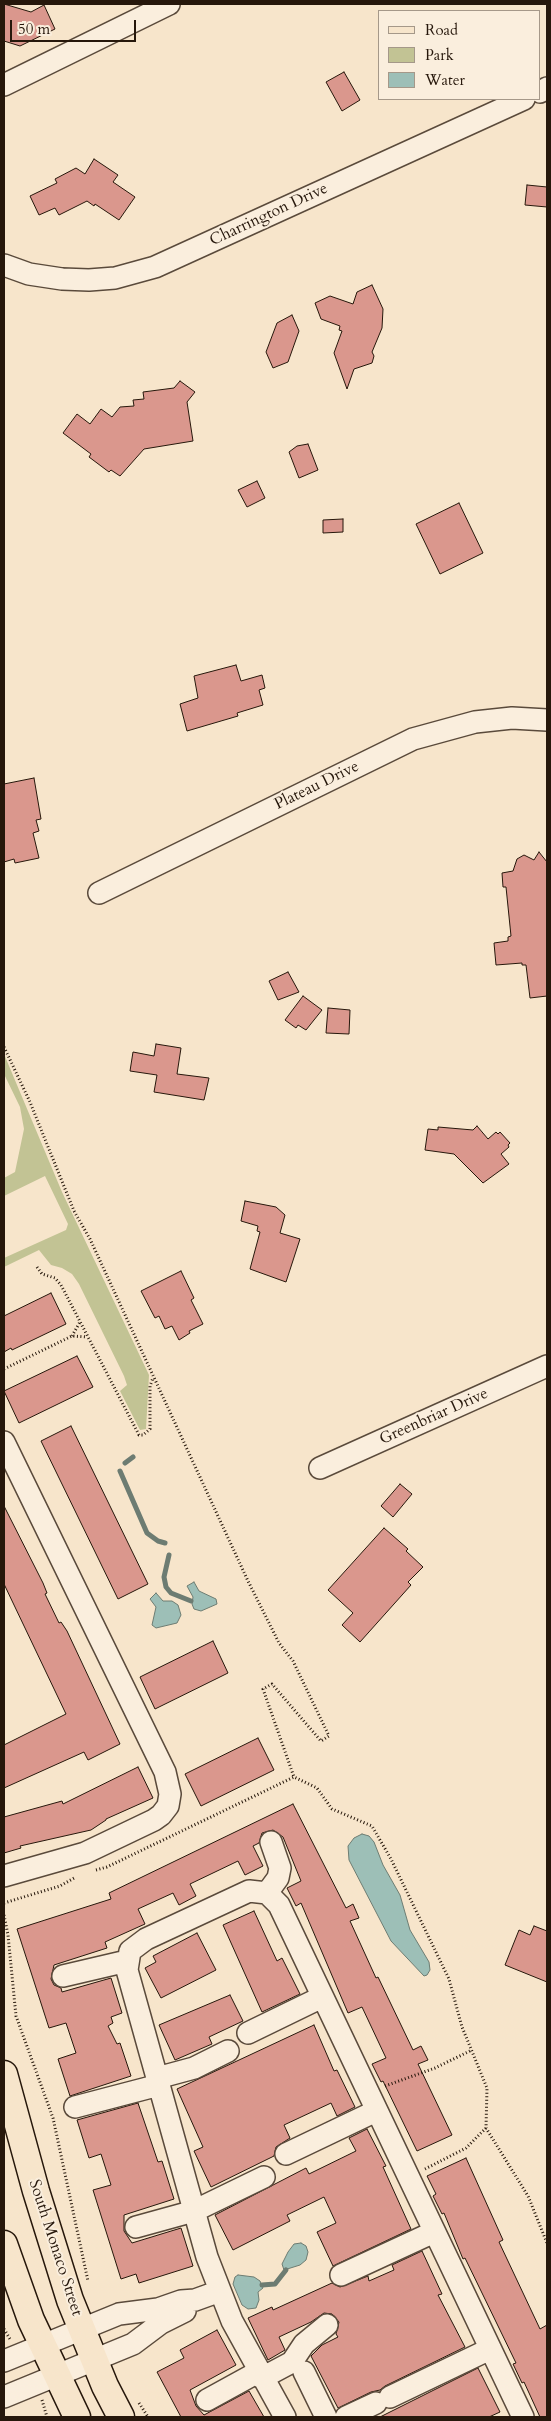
<!DOCTYPE html>
<style>
body{margin:0}
#map{position:relative;width:551px;height:2421px;overflow:hidden;background:#f7e5cb;font-family:Cardo,serif}
canvas{display:block}
.frame{position:absolute;inset:0;border:5px solid #26170b;pointer-events:none}
.legend{position:absolute;left:378px;top:10px;width:162px;height:90px;box-sizing:border-box;background:#faeedd;border:1px solid #a59889;margin:0;padding:6px 9px;list-style:none;font-size:15px;color:#26170b}
.legend li{display:flex;align-items:center;gap:10px;height:25px}
.legend b{width:25px;border:1px solid #a59889}
.scale{position:absolute;left:10px;top:20px;width:126px;height:22px;box-sizing:border-box;border:2px solid #26170b;border-top:0;padding-left:6px;font-size:15px;line-height:18px;white-space:nowrap;color:#26170b;-webkit-text-stroke:4px #faeedd;paint-order:stroke}
</style>
<div id="map">
<canvas width="551" height="2421"></canvas>
<div class="frame"></div>
<ul class="legend">
<li><b style="height:6px;background:#f7e5cb"></b>Road</li>
<li><b style="height:14px;background:#c2c394"></b>Park</li>
<li><b style="height:14px;background:#9dbfb7"></b>Water</li>
</ul>
<div class="scale">50 m</div>
</div>
<script>
const ctx = document.querySelector('canvas').getContext('2d');
ctx.lineJoin = 'round';
function fillPath(path, color) { ctx.fillStyle = color; ctx.fill(path, 'evenodd'); }
const shape = rows => new Path2D(rows.map(r => 'M' + r).join(''));
function trace(path, color, width, dash) { ctx.strokeStyle = color; ctx.lineWidth = width; ctx.lineCap = dash ? 'butt' : 'round'; ctx.setLineDash(dash || []); ctx.stroke(path); }
function label(font, color, halo, rows, align = 'center') {
  ctx.font = font + ' Cardo,serif'; ctx.lineWidth = 4; ctx.setLineDash([]); ctx.textBaseline = 'middle'; ctx.strokeStyle = halo; ctx.fillStyle = color; for (const [text, x, y, turn = 0] of rows) {
    ctx.save(); ctx.translate(x, y); ctx.rotate((+turn || 0) * Math.PI / 180); ctx.textAlign = isNaN(turn) ? turn : align; if (halo) ctx.strokeText(text, 0, 0); ctx.fillText(text, 0, 0); ctx.restore();
  }
}
fillPath(shape([
 [4,1054,62,1192,149,1375,146,1429,140,1430,120,1391,127,1385,124,1376,79,1284,72,1274,62,1268,51,1265,39,1250,4,1267,4,1258,66,1230,68,1224,45,1176,4,1196,4,1178,15,1172,24,1129,20,1107,4,1074]
]), '#c2c394');
const water = shape([
 [194,1582,199,1591,216,1599,217,1604,201,1611,194,1609,192,1604,193,1597,187,1586,194,1582],
 [156,1593,163,1601,172,1601,178,1605,181,1615,177,1623,156,1628,152,1625,156,1607,150,1599,156,1593],
 [362,1834,369,1836,374,1842,383,1865,400,1895,410,1930,429,1962,430,1970,427,1975,424,1976,391,1941,349,1860,348,1846,354,1838,362,1834],
 [301,2243,306,2246,308,2252,306,2260,300,2265,284,2270,282,2264,288,2252,294,2244,301,2243],
 [238,2275,254,2277,260,2281,263,2288,258,2292,259,2300,256,2308,248,2309,242,2305,233,2284,235,2277,238,2275]
]);
fillPath(water, '#9dbfb7');
trace(water, '#6d7c72', 1);
trace(shape([
 [125,1463,133,1457],
 [120,1471,147,1533,158,1541,165,1543],
 [169,1555,164,1577,166,1587,171,1593,191,1601],
 [262,2285,275,2284,286,2270]
]), '#6d7c72', 5);
const building = shape([
 [4,4,31,12,44,5,55,29,20,46,4,41,4,4],
 [344,72,360,100,342,111,326,82,344,72],
 [94,159,118,175,113,182,135,197,119,220,95,204,94,206,87,201,59,215,55,208,39,215,30,196,57,183,55,179,76,168,85,174,94,159],
 [527,185,547,187,547,207,525,205,527,185],
 [372,285,383,309,382,328,372,352,374,356,372,363,354,369,347,389,334,353,342,331,339,330,340,326,321,319,315,303,330,296,353,304,357,292,372,285],
 [292,315,299,331,288,362,273,368,266,352,277,323,292,315],
 [180,381,195,392,187,402,193,441,144,449,120,476,111,470,109,472,89,457,91,454,63,433,77,414,90,424,101,409,112,417,120,407,134,406,133,400,144,399,143,392,174,388,180,381],
 [308,444,318,470,299,478,289,452,297,446,308,444],
 [257,481,265,498,247,507,238,490,257,481],
 [459,503,483,553,440,574,416,524,459,503],
 [343,519,343,532,323,533,323,520,343,519],
 [236,665,241,681,262,675,265,688,259,690,263,705,237,713,238,716,187,731,180,704,198,698,194,676,236,665],
 [34,778,41,819,36,820,39,831,33,833,39,858,15,863,14,859,4,862,4,784,34,778],
 [539,852,547,862,547,996,530,998,526,965,522,965,522,963,496,965,494,943,508,941,508,937,511,936,506,887,503,887,502,873,513,871,517,859,524,855,534,860,539,852],
 [288,972,299,992,278,1000,269,981,288,972],
 [303,996,322,1010,306,1030,298,1025,296,1028,285,1020,303,996],
 [328,1008,350,1010,349,1034,326,1033,328,1008],
 [156,1044,181,1048,177,1074,209,1078,204,1100,154,1092,157,1075,130,1071,133,1052,154,1056,156,1044],
 [477,1126,488,1139,496,1132,498,1134,500,1132,510,1143,508,1145,509,1147,501,1154,509,1164,483,1183,454,1154,425,1150,428,1129,438,1130,438,1127,473,1130,477,1126],
 [245,1201,276,1207,285,1215,280,1233,300,1239,286,1282,250,1269,260,1232,257,1231,258,1226,241,1221,245,1201],
 [181,1271,194,1298,191,1300,203,1324,189,1331,190,1333,179,1340,172,1326,165,1329,159,1316,155,1318,141,1291,181,1271],
 [51,1293,66,1324,12,1350,11,1348,4,1352,4,1316,51,1293],
 [77,1356,93,1387,19,1423,4,1391,77,1356],
 [71,1426,148,1584,118,1599,41,1441,71,1426],
 [400,1484,412,1494,393,1517,381,1506,400,1484],
 [4,1506,43,1583,47,1593,45,1594,59,1623,61,1622,67,1631,120,1744,88,1760,84,1752,4,1788,4,1745,66,1714,4,1584,4,1506],
 [384,1528,408,1549,406,1551,423,1567,408,1582,411,1585,360,1642,342,1625,353,1613,328,1590,384,1528],
 [213,1641,228,1673,155,1709,140,1677,213,1641],
 [258,1738,274,1770,201,1806,185,1774,258,1738],
 [138,1767,153,1798,106,1819,106,1820,91,1830,20,1846,21,1848,4,1853,4,1817,62,1801,63,1804,138,1767],
 [293,1804,346,1908,353,1904,359,1918,350,1921,376,1978,378,1977,413,2050,421,2046,428,2060,418,2064,452,2135,417,2151,383,2081,381,2082,372,2064,386,2058,362,2007,348,2013,301,1903,296,1906,287,1888,301,1881,283,1837,273,1830,262,1833,259,1843,253,1846,263,1866,245,1875,238,1861,190,1884,196,1896,179,1905,173,1893,138,1909,145,1924,105,1942,107,1948,54,1965,51,1979,54,1985,61,1988,62,1992,111,1978,122,2013,111,2017,113,2023,108,2026,117,2044,120,2043,131,2076,70,2096,58,2059,76,2053,66,2023,49,2028,17,1929,111,1899,109,1893,293,1804],
 [254,1911,277,1961,282,1958,300,1994,262,2012,223,1925,254,1911],
 [534,1926,547,1931,547,1982,505,1965,519,1930,530,1935,534,1926],
 [197,1933,216,1970,161,1998,145,1968,156,1962,153,1956,197,1933],
 [230,1995,243,2021,209,2037,212,2044,175,2060,159,2025,230,1995],
 [314,2025,334,2071,337,2070,355,2107,337,2116,331,2103,284,2125,290,2138,276,2147,274,2156,211,2187,194,2151,203,2147,177,2089,314,2025],
 [138,2103,158,2162,162,2161,174,2199,124,2215,124,2231,132,2243,181,2228,193,2266,139,2283,136,2274,121,2279,93,2190,111,2185,101,2154,89,2158,77,2120,138,2103],
 [367,2129,386,2166,383,2167,411,2229,333,2266,317,2232,336,2223,324,2197,287,2215,290,2221,233,2250,215,2215,306,2168,309,2174,356,2151,349,2138,367,2129],
 [466,2158,503,2240,499,2242,540,2329,547,2325,547,2417,540,2417,524,2382,522,2383,513,2364,516,2363,465,2258,463,2259,444,2213,442,2214,433,2196,436,2194,427,2176,466,2158],
 [422,2251,442,2294,438,2295,465,2347,385,2386,380,2390,371,2392,338,2408,311,2356,322,2345,338,2337,336,2334,339,2322,332,2314,324,2313,311,2322,279,2337,285,2350,268,2360,248,2318,272,2307,273,2310,332,2283,340,2287,368,2276,369,2281,394,2270,392,2265,422,2251],
 [217,2330,236,2365,190,2390,196,2406,204,2415,249,2391,264,2417,181,2417,157,2372,184,2358,180,2350,217,2330],
 [478,2368,500,2412,489,2417,380,2417,478,2368]
]);
fillPath(building, '#da978d');
trace(building, '#26170b', 1);
const minor = shape([
 [4,85,169,4],
 [540,92,547,88],
 [4,265,29,274,62,279,89,280,115,278,155,267,524,99],
 [99,893,413,739,475,722,512,718,547,720],
 [4,1442,165,1772,170,1794,168,1806,161,1815,154,1820,85,1853,4,1876],
 [320,1468,547,1366],
 [267,1893,278,1878,280,1868,271,1842],
 [63,1976,127,1961],
 [248,2033,322,1997],
 [157,2078,194,2068,228,2051],
 [75,2107,159,2085],
 [286,2154,376,2111],
 [136,2227,194,2211,264,2177],
 [341,2275,434,2232],
 [4,2361,119,2314,158,2309,181,2301,195,2300,220,2291],
 [304,2372,326,2417],
 [262,2378,292,2362,304,2344,327,2325],
 [4,2397,133,2344,161,2323,185,2311],
 [390,2397,490,2349],
 [207,2400,258,2372],
 [285,2417,232,2321,207,2257,127,1970,130,1951,146,1939,249,1891,267,1893,279,1905,523,2417],
 [346,2417,376,2403]
]);
const major = shape([
 [4,2074,36,2191,70,2300,105,2386,121,2417],
 [4,2244,31,2320,77,2417]
]);
trace(minor, '#5a4a3b', 24);
trace(major, '#26170b', 29);
trace(shape([
 [4,1047,30,1102,74,1211,90,1239,248,1581,279,1643,293,1661,329,1736,321,1741,272,1684,263,1689,294,1777],
 [37,1267,42,1274,55,1278,61,1285,139,1435,143,1435,150,1429,150,1386,153,1378],
 [72,1336,80,1322],
 [4,1369,72,1336,87,1337],
 [96,1870,107,1867,294,1777,317,1788,332,1809,372,1826,391,1859,449,1979,462,2027,487,2088,486,2128,528,2196,547,2243],
 [4,1903,60,1886,76,1877],
 [4,1915,8,1935,16,2016,53,2118,88,2281],
 [385,2086,435,2068,472,2050],
 [425,2169,466,2148,486,2128],
 [4,2329,10,2339],
 [42,2400,47,2417],
 [139,2403,148,2417]
]), '#26170b', 3, [1, 2.5]);
trace(minor, '#faeedd', 21);
trace(major, '#f7e5cb', 26);
label('16px', '#26170b', '#faeedd', [
 ["Charrington Drive",269,215,-25],
 ["Plateau Drive",317,786,-26],
 ["Greenbriar Drive",434,1417,-24],
 ["South Monaco Street",55,2248,72]
]);
</script>
